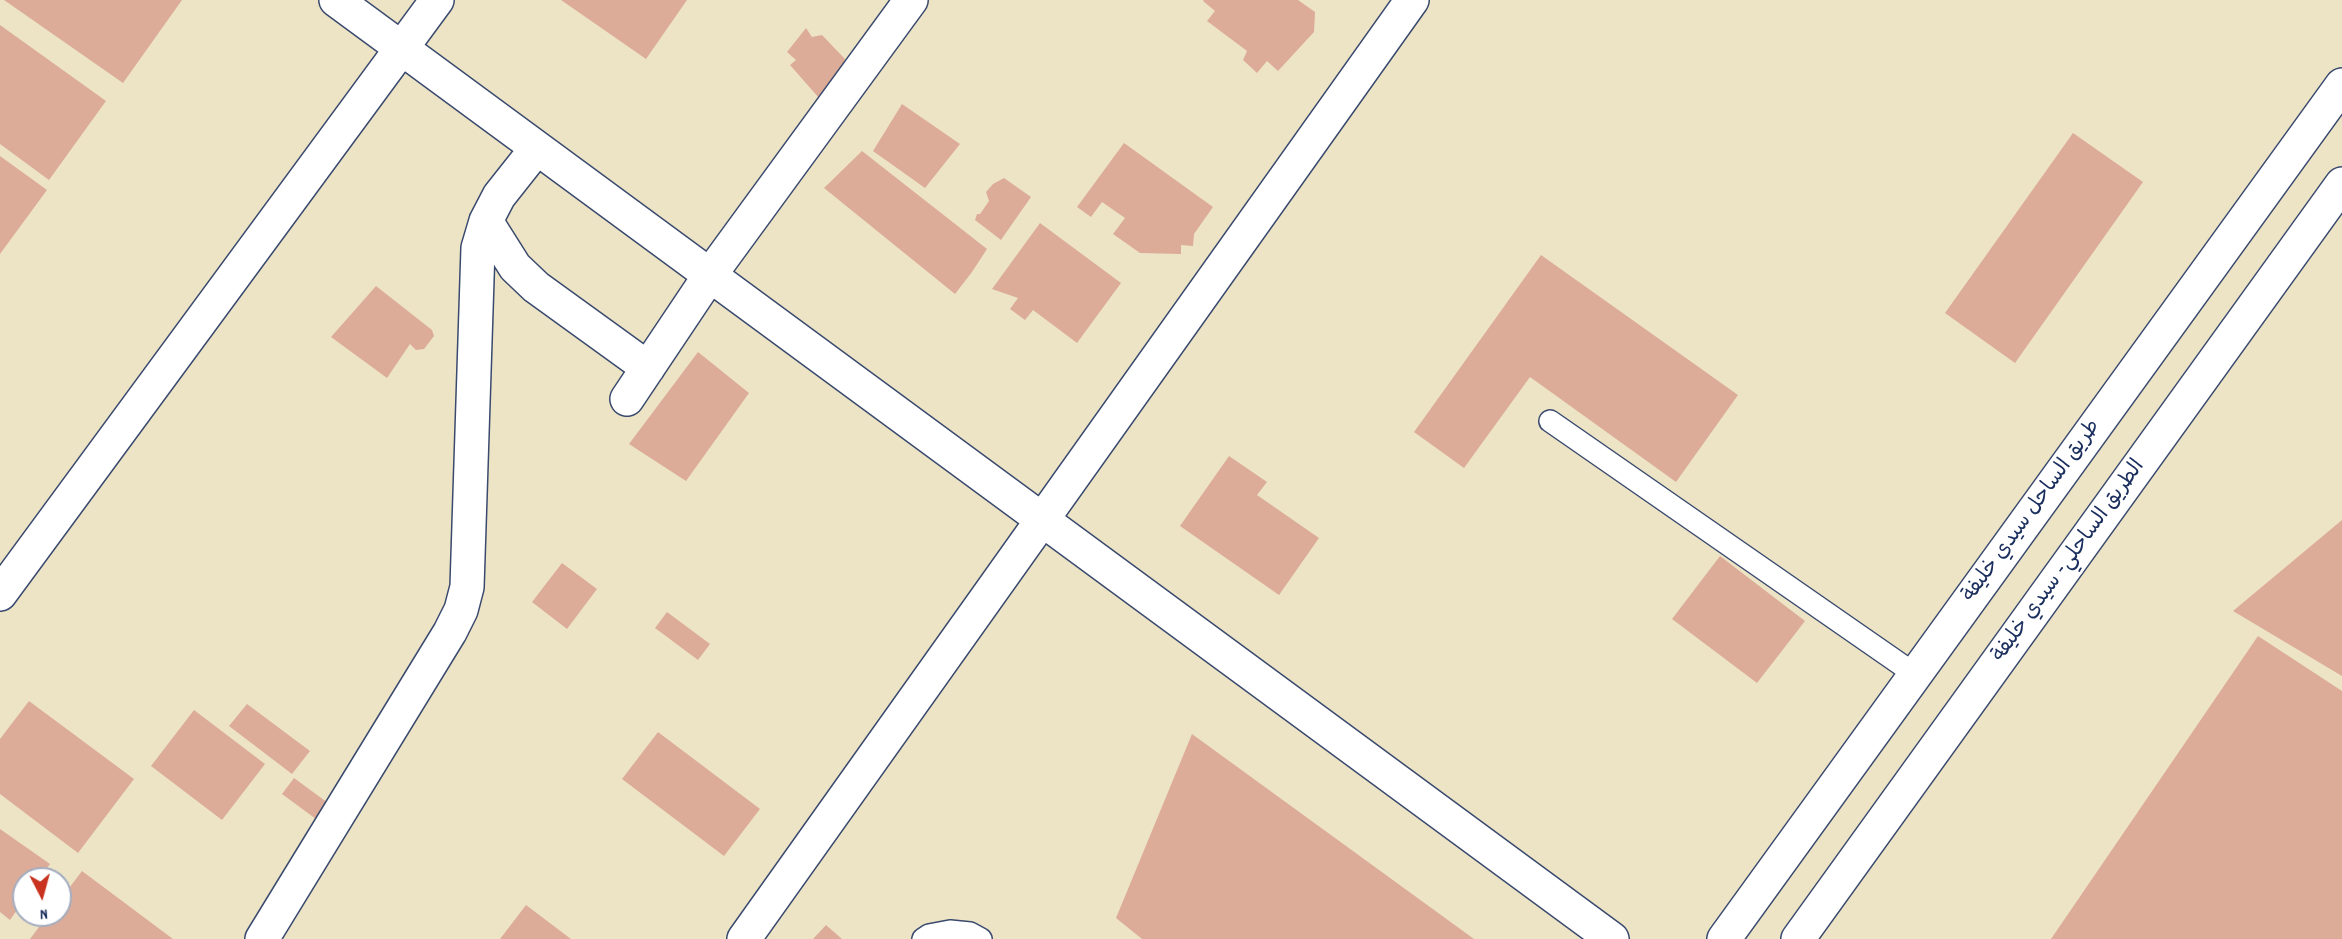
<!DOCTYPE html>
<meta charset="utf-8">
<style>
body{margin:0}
#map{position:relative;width:2342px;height:939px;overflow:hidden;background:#ede4c6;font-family:Dekko,sans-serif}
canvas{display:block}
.north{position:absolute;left:12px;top:867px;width:60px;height:60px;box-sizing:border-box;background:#fff;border:2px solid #a4acbf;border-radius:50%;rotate:174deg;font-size:16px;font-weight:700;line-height:24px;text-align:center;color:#1b2f5e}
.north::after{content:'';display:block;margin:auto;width:21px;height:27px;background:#c8321e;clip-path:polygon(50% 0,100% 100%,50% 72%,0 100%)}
</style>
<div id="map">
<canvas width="2342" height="939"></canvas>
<div class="north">N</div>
</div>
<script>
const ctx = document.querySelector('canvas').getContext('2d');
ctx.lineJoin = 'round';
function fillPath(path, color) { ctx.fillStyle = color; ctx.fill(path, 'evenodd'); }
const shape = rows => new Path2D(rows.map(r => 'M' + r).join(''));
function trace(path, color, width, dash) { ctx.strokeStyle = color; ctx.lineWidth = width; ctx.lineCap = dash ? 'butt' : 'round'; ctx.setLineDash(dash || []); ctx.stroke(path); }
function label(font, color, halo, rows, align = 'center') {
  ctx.font = font + ' Dekko,"Playpen Sans Arabic",sans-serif'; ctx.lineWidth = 5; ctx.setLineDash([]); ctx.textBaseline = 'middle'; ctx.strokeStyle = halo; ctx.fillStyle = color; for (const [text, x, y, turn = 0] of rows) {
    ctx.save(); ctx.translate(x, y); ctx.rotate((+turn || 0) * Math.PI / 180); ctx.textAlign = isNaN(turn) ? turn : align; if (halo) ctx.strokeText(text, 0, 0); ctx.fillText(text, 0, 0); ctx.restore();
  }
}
fillPath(shape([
 [4,0,182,0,123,83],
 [561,0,687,0,646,59],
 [1204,0,1298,0,1315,12,1314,32,1278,71,1267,61,1257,73,1243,60,1247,51,1207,21,1215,11,1203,1],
 [0,25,106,101,49,180,0,144],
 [806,28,812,37,822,35,845,59,842,69,819,98,790,65,796,60,787,52],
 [902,104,960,144,925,188,873,151],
 [2073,133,2143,182,2015,363,1945,313],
 [1124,143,1213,207,1194,234,1193,246,1181,245,1181,254,1140,253,1113,234,1125,218,1102,202,1091,217,1077,207],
 [862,151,987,249,972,272,955,294,824,188],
 [0,156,47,190,0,254],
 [1004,178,1031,197,1001,240,975,220,977,214,980,214,989,201,986,192,993,184],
 [1040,223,1121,283,1077,343,1033,310,1025,320,1010,309,1018,298,992,289],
 [1541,255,1738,395,1676,482,1530,377,1464,468,1414,432],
 [376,286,432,330,434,336,424,349,416,350,410,344,387,378,331,337],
 [698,352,749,393,686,481,629,444],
 [1229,456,1267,482,1257,495,1319,538,1279,595,1180,526],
 [2342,520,2342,676,2233,611],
 [1720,556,1805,621,1757,683,1672,619],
 [562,563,597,589,567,629,532,602],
 [667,612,710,644,698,660,655,628],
 [2258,636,2342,691,2342,939,2051,939],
 [29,701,134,779,78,853,0,794,0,739],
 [247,704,310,751,292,774,229,726],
 [194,710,265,764,222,820,151,766],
 [658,732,760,809,724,856,622,779],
 [1192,734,1474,939,1142,939,1116,918],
 [294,778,328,803,316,819,282,794],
 [0,829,50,864,39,879,24,879,24,900,10,920,0,912],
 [82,871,173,939,30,939,48,915,60,915,60,900],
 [526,905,571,939,500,939],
 [826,925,842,939,813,939]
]), '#dcac98');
const service = shape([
 [1550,421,1916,675],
 [923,939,929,935,950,931,970,933,981,939]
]);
const minor = shape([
 [336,0,1612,939],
 [486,221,515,267,536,287,648,368],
 [627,399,710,275,911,0],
 [0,594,437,0],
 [262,939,450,632,461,610,467,587,478,248,486,221,499,196,537,148],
 [744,939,1412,0]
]);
const trunk = shape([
 [1724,939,2342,85],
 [1798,939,2342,184]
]);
trace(service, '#3a4a6e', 24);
trace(minor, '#3a4a6e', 36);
trace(trunk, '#3a4a6e', 36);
trace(service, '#fff', 21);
trace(minor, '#fff', 33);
trace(trunk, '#fff', 33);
label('21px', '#1b2f5e', '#fff', [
 ["طريق الساحل سيدي خليفة",2033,512,-54],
 ["الطريق الساحلي- سيدي خليفة",2070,562,-54]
]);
</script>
